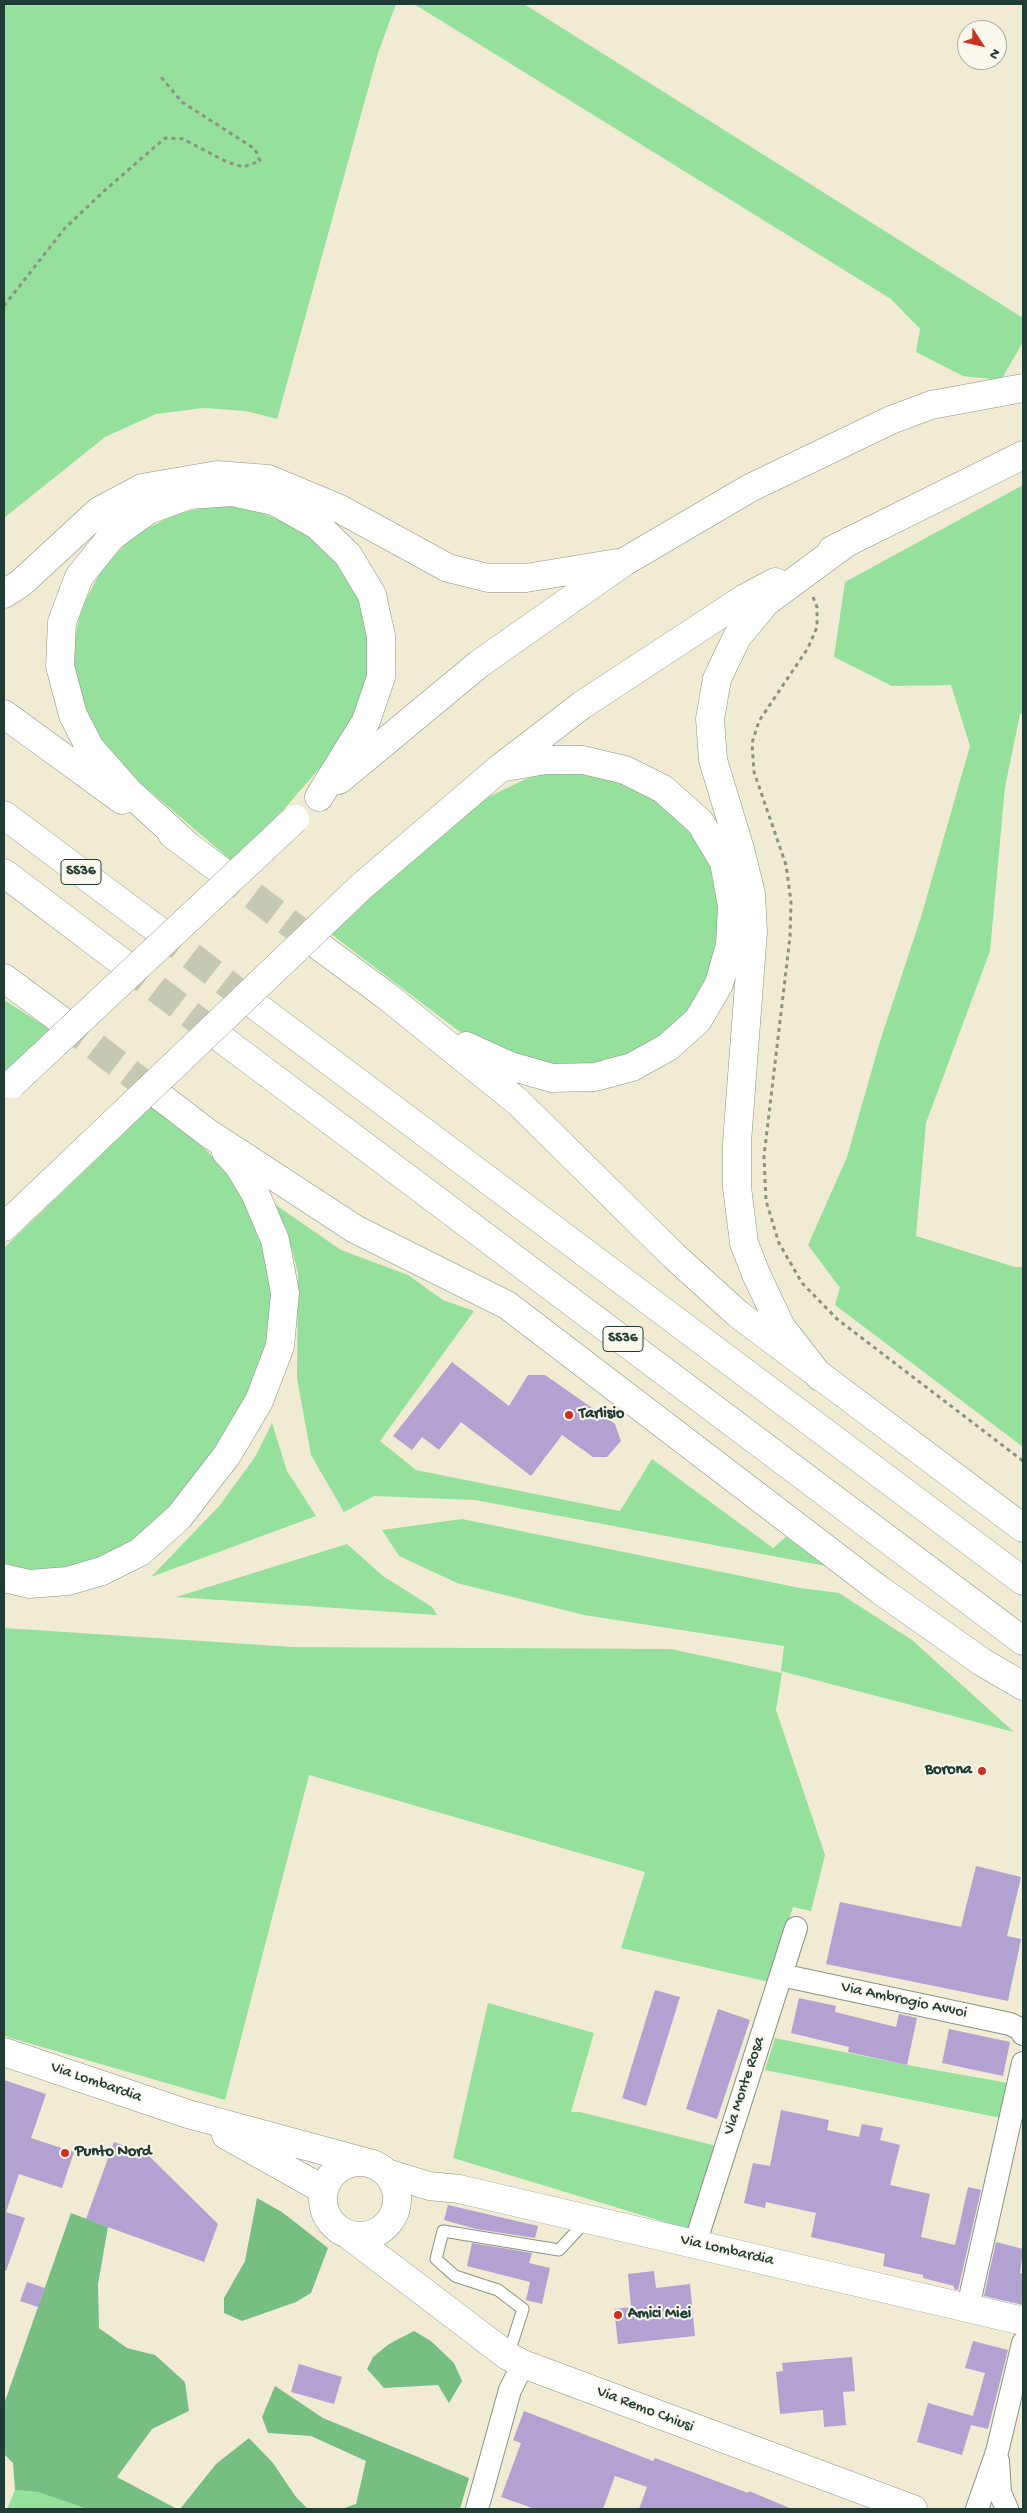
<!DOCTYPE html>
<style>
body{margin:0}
#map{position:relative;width:1027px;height:2513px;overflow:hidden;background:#f1ebd3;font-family:"Gochi Hand",sans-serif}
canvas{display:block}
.frame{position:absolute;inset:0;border:5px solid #1f3d34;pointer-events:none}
.north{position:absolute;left:957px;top:20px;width:50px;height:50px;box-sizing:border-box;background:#fbf7ec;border:1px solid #a3ada2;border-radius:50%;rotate:125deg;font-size:14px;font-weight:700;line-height:20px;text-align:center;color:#1f3d34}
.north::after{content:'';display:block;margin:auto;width:18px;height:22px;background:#c8321e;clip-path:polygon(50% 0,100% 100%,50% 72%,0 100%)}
</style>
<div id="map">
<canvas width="1027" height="2513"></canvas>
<div class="frame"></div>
<div class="north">N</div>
</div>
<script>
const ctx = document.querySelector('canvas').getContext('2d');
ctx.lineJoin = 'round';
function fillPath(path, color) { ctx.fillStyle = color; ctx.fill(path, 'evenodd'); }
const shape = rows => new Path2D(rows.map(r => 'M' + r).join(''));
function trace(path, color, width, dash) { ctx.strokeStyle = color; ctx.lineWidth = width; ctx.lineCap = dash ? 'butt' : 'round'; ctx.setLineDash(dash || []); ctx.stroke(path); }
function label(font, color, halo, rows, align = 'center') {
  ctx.font = font + ' "Gochi Hand",sans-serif'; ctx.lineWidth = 4; ctx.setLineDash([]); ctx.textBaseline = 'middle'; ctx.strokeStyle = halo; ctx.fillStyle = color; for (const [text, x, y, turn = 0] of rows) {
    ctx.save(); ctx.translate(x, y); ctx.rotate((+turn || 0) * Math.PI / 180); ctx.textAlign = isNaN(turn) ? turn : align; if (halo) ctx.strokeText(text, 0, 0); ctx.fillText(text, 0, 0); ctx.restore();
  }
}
fillPath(shape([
 [4,4,396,4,378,53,277,419,246,411,203,408,156,414,105,437,4,518],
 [414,4,524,4,1023,318,1023,342,1001,380,963,376,916,352,920,329,891,299],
 [1023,485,1023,714,1020,714,1005,787,990,951,926,1123,916,1236,1015,1267,1023,1267,1023,1447,835,1305,840,1288,808,1245,847,1157,881,1038,921,917,970,746,951,685,892,686,834,657,845,582],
 [220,505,255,510,301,529,332,555,357,590,368,623,371,668,363,704,325,762,285,808,232,861,118,764,98,737,86,713,75,680,73,647,81,609,102,569,133,536,177,513],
 [586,770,649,792,687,826,708,858,720,903,715,964,681,1023,648,1049,572,1071,495,1053,456,1029,331,934,380,886,486,798,528,778,552,772],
 [4,1000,51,1030,4,1077],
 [152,1106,205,1149,226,1170,251,1211,266,1253,273,1297,268,1344,253,1392,219,1448,169,1513,135,1547,46,1576,4,1569,4,1248],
 [270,1201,341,1250,408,1275,443,1300,474,1311,380,1441,416,1470,620,1511,652,1459,773,1548,786,1537,826,1566,475,1500,374,1496,344,1512,311,1455,297,1378,298,1273,286,1228],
 [272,1423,287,1471,316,1516,151,1577,220,1505,255,1457],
 [462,1519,800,1588,839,1593,912,1640,1014,1732,781,1671,784,1646,584,1615,457,1583,399,1556,382,1530],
 [347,1544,383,1576,432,1607,437,1615,176,1597],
 [4,1628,292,1647,671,1649,782,1673,776,1710,825,1855,811,1911,793,1907,769,1982,621,1948,645,1872,309,1775,225,2100,4,2036],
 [488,2003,594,2033,571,2112,580,2112,717,2146,691,2230,453,2158],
 [775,2038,907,2065,1008,2083,1001,2118,765,2070],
 [15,2490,38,2492,87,2509,7,2509]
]), '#94e09c');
fillPath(shape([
 [257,2198,282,2212,328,2248,311,2293,296,2302,242,2321,224,2313,224,2298,245,2261],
 [71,2213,108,2227,98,2284,99,2328,127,2348,155,2355,185,2382,189,2411,152,2429,117,2477,177,2509,87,2509,38,2492,15,2490,13,2463,4,2454,4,2404],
 [414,2331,431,2341,454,2363,462,2381,449,2403,438,2385,384,2388,367,2369,373,2357,389,2344],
 [275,2386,323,2418,469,2478,460,2509,341,2509,356,2504,366,2461,311,2436,268,2433,262,2417],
 [249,2438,273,2463,296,2497,308,2509,180,2509,216,2464]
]), '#77be84');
fillPath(shape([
 [452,1362,509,1406,528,1375,545,1375,615,1424,621,1441,607,1457,593,1457,562,1435,531,1476,461,1422,439,1450,422,1437,412,1450,393,1436],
 [976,1866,1021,1877,1007,1936,1021,1939,1008,2001,826,1964,840,1902,961,1927],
 [655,1990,680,1997,646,2106,622,2098],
 [799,1998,836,2006,835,2012,896,2027,899,2014,917,2018,907,2065,848,2052,849,2047,791,2033],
 [718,2009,750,2020,717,2119,686,2109],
 [949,2029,1010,2042,1003,2076,942,2063],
 [4,2080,46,2094,31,2138,74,2152,62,2188,19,2174,6,2212,25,2218,6,2271,4,2271],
 [781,2110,829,2120,827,2130,859,2137,862,2124,883,2128,880,2140,900,2145,890,2185,930,2194,921,2237,955,2245,968,2187,981,2190,958,2290,954,2289,954,2286,923,2278,923,2275,883,2266,885,2254,811,2237,816,2213,766,2202,765,2208,744,2203,753,2163,770,2166],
 [114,2142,147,2154,218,2224,204,2262,86,2219],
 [448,2205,538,2226,535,2238,476,2229,444,2220],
 [996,2242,1023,2249,1020,2273,1023,2274,1023,2305,984,2296],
 [472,2243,532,2253,529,2263,550,2268,542,2304,526,2300,530,2282,467,2266],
 [654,2271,656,2288,690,2284,695,2336,618,2344,614,2309,631,2307,628,2274],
 [27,2282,45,2288,38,2307,20,2301],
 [973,2341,1008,2350,988,2429,971,2425,962,2455,917,2442,928,2403,973,2416,985,2373,965,2368],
 [852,2357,855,2391,843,2392,846,2425,824,2427,823,2410,780,2414,776,2372,783,2371,782,2363],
 [299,2364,342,2377,334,2404,291,2392],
 [524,2411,653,2461,655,2458,748,2493,749,2491,792,2509,639,2509,647,2487,615,2476,603,2509,535,2509,501,2497,521,2443,513,2440]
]), '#b2a1d1');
trace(shape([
 [220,870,319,946],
 [158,930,256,1006],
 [123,963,222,1039],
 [62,1021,161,1097]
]), '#c7c8b3', 28, [28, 14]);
const service = shape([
 [508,2356,523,2309,498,2290,455,2276,436,2259,443,2231,559,2250,587,2220]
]);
const minor = shape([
 [781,1975,1010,2024,1020,2029,1023,2034],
 [695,2244,796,1928],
 [968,2307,1023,2063],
 [998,2461,1000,2493,1007,2509],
 [477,2509,510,2390,523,2364],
 [977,2509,997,2452,1023,2343]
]);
const tertiary = shape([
 [4,2052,188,2114,365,2162],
 [226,2135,324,2190],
 '323 2199a37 37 0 1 1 74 0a37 37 0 1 1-74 0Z',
 [387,2173,429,2186,459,2189,1023,2321],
 [350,2236,508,2356,523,2364,913,2509]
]);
const trunk = shape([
 [832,550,1023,455],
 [4,594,21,583,99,511,142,488,217,475,268,479,340,509,448,568,488,578,526,578,617,563],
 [4,714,122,800],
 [339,780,479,664,624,562,750,488,891,420,931,405,1023,388],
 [4,815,158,930],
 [172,834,220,870],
 [187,845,129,792,90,748,73,715,60,666,62,622,79,577,111,537,148,510,189,495,232,492,274,501,317,525,348,555,372,595,381,636,381,677,366,721,319,797],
 [4,873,123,963],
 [362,886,500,768,582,705,745,598,775,582],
 [319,946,388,997,518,1102,674,1256,738,1314,1023,1528],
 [4,978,62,1021],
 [256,1006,1023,1581],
 [222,1039,1023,1641],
 [466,1046,510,1066,552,1078,595,1077,632,1067,668,1047,698,1020,719,984,730,945,732,906,724,862,700,822,663,789,625,770,583,760,546,760,505,767],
 [161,1097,208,1133,355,1229,507,1305,880,1590,982,1662,1023,1686],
 [4,1227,81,1154],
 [820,1377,781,1327,756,1274,744,1243,737,1187,737,1142,753,932,751,894,740,849,713,760,710,719,717,679,737,637,766,602,849,541],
 [4,1578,29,1584,68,1581,102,1571,140,1552,179,1517,227,1455,259,1401,280,1346,285,1293,275,1240,255,1193,238,1165,226,1152]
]);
trace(service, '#889484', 13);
trace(minor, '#889484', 24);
trace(tertiary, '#889484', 29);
trace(trunk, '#889484', 29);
trace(shape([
 [4,306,65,228,104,191,165,138,183,139,227,162,243,167,260,161,255,149,182,102,161,77],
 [813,597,817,607,817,627,808,648,759,721,752,743,754,772,786,865,791,902,790,937,764,1156,766,1201,779,1243,802,1283,837,1319,1023,1461]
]), '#889484', 3, [4, 4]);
trace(service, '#fff', 11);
trace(minor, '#fff', 22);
trace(tertiary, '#fff', 28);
trace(trunk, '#fff', 28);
const trunkBridge = shape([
 [12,1084,295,819],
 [81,1154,362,886]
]);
trace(trunkBridge, '#889484', 29, []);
trace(trunkBridge, '#fff', 28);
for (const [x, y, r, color] of [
 [569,1415,5,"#c8321e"],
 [982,1771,5,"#c8321e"],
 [65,2153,5,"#c8321e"],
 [618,2315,5,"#c8321e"]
]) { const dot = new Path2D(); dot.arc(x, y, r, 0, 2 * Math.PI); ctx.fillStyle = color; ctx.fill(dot); trace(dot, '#fbf7ec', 2); }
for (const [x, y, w] of [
 [81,872,40],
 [623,1339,40]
]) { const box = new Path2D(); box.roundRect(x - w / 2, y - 12.5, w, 25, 4); ctx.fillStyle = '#fbf7ec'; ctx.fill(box); trace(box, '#1f3d34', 1); }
label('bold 15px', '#1f3d34', null, [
 ["SS36",81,872],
 ["SS36",623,1339]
]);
label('bold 16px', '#1f3d34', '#fbf7ec', [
 ["Tarlisio",579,1415],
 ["Borona",972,1771,"right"],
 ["Punto Nord",75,2153],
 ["Amici Miei",628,2315]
], 'left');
label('16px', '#1f3d34', '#fbf7ec', [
 ["Via Ambrogio Avvoi",904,2001,12],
 ["Via Lombardia",96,2083,19],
 ["Via Monte Rosa",745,2086,-72],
 ["Via Lombardia",727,2251,13],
 ["Via Remo Chiusi",645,2410,21]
]);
</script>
